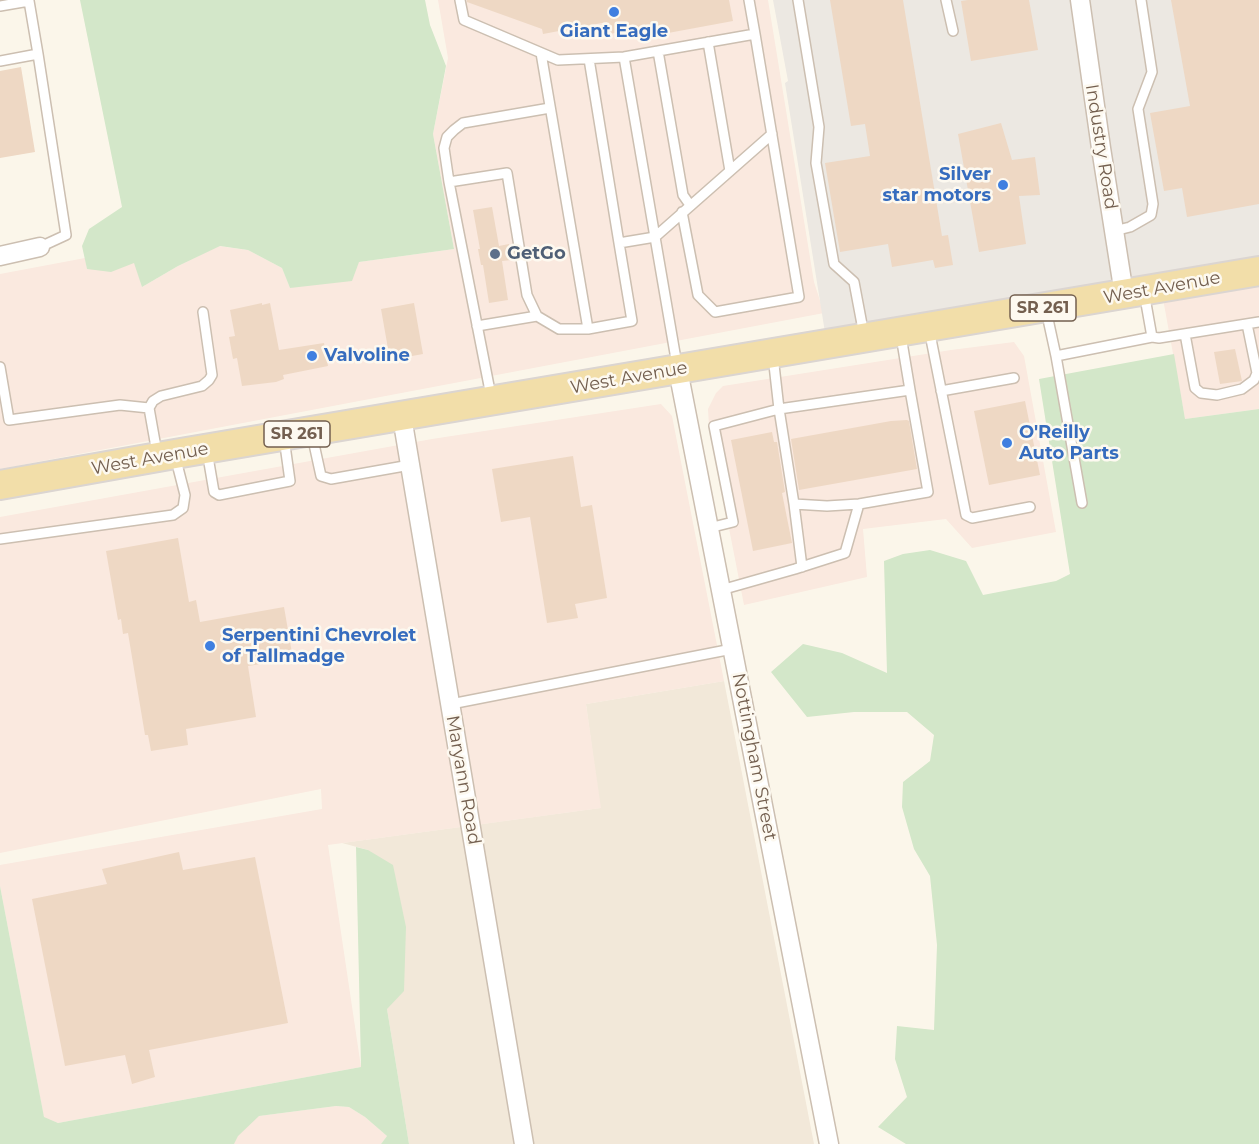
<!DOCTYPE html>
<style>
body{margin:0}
canvas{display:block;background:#fbf6ea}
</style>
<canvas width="1259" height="1144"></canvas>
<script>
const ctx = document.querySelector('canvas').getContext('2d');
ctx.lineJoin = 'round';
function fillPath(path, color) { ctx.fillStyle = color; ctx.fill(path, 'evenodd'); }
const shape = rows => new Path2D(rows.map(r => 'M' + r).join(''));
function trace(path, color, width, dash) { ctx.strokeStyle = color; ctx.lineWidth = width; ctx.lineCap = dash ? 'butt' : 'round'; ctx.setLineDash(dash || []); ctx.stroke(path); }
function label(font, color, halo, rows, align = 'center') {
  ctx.font = font + ' Montserrat,sans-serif'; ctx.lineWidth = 5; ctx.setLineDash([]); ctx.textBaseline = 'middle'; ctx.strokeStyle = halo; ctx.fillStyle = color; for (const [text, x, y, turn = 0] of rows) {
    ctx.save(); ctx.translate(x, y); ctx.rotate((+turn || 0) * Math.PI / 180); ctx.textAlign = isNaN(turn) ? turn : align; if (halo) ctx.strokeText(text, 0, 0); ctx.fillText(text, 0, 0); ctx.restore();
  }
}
fillPath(shape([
 [724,681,814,1144,409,1144,387,1009,368,850,342,843,600,808,586,704]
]), '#f2e8d9');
fillPath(shape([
 [438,0,768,0,814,282,824,313,0,469,0,274,85,258,87,269,135,262,142,287,178,266,219,246,248,250,282,268,290,288,359,262,454,249,433,134,448,58],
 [1259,271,1259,409,1185,419,1161,288],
 [1014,342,1024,356,1056,532,972,548,946,519,863,529,867,577,744,605,709,426,708,409,716,393,723,386,951,350],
 [661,404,672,416,724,681,586,704,601,808,328,845,361,1067,58,1123,44,1118,0,886,0,865,322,809,321,789,0,853,0,517,432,439],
 [336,1106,349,1107,365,1117,387,1136,381,1144,157,1144,259,1116]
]), '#fae9df');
fillPath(shape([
 [773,0,1259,0,1259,271,827,345,785,83,788,81]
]), '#ece8e2');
fillPath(shape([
 [80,0,425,0,430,25,446,66,433,134,454,249,359,262,352,281,290,288,282,268,248,250,220,246,178,266,142,287,134,263,111,272,87,269,82,246,89,229,122,207],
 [1174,354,1185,419,1259,409,1259,1144,906,1144,878,1127,907,1097,895,1059,897,1026,934,1030,937,945,930,876,914,849,902,807,903,782,930,761,934,735,907,712,854,712,807,717,771,672,803,644,842,653,887,673,884,561,903,554,930,550,966,561,983,595,1056,581,1070,574,1039,379],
 [356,847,368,850,393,865,406,927,404,991,387,1009,409,1144,381,1144,387,1136,365,1117,349,1107,336,1106,259,1116,238,1136,234,1144,0,1144,0,886,44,1117,58,1123,361,1067]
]), '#d3e7c9');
fillPath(shape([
 [467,0,729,0,733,21,641,38,640,29,609,34,607,22,543,34,542,29,467,2],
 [830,0,903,0,942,236,948,235,953,265,935,268,933,260,892,267,888,244,840,252,825,163,870,156,865,124,851,126],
 [968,0,1029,0,1038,50,971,61,961,1],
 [1171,0,1259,0,1259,204,1187,217,1182,188,1164,191,1150,113,1190,106],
 [21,67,35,152,0,158,0,71],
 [1001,123,1012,160,1035,157,1040,195,1019,196,1026,244,979,252,958,134],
 [492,207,499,246,509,244,511,260,502,261,508,300,489,303,483,265,481,265,478,249,480,249,473,210],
 [262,303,262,305,270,303,279,350,324,343,328,366,283,375,284,379,276,382,242,386,237,358,233,359,229,337,235,336,230,310],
 [414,303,423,354,390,360,381,309],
 [1235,349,1242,381,1220,384,1214,352],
 [1025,401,1040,475,989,485,974,411],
 [907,420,909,421,917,469,799,490,791,439,891,421],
 [772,432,774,442,777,442,785,492,782,493,792,543,753,551,731,440],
 [573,456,581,507,592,505,607,598,575,604,578,618,547,623,530,517,501,522,492,469],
 [178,538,189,602,196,600,200,622,284,607,293,659,248,666,256,717,186,729,188,745,151,751,148,735,145,735,128,633,123,634,121,619,118,620,106,551],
 [179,852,183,870,255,857,288,1023,149,1050,155,1077,132,1084,125,1055,65,1066,32,899,107,884,102,869]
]), '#eed8c4');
const service = shape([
 [460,0,464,20,558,60,624,57,755,34,749,0],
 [798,0,819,127,816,163,834,264,854,282,864,335],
 [946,0,953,31],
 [0,6,29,1,38,54],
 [708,42,730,171],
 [658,51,683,195,690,205],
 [541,53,588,329,632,321,619,243,655,237,772,134],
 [624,57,677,365],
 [589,59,619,243],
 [0,61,38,54,66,235,40,247],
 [449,182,444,148,447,137,454,130,463,123,550,108],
 [682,212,698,295,715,312,799,297,755,34],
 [1114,231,1130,227,1151,215,1153,204,1138,109,1152,72,1141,0],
 [1144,292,1152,337,1159,338,1259,322],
 [1046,310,1056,356,1152,337],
 [477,326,537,316],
 [929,329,966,515,972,518,1030,507],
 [1185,334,1195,388,1201,393,1217,395,1242,389,1254,380,1257,373,1247,324],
 [773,356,779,409,794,504,802,567],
 [1056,356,1082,503],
 [0,367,9,420,120,405,149,408],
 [941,391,1014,378],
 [491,396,449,182,507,173,527,295,537,316,559,329,588,329],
 [312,435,321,476,331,479,410,465],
 [207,451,214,492,219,495,290,481,284,438],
 [157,453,149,408,153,401,161,396,202,386,209,380,212,375,203,312],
 [794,504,827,506,859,504,928,492,910,390],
 [709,528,733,522,714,426,779,409,910,390,901,336],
 [0,539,173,515,183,508,185,495,175,456],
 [721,590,795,569,845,553,859,504],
 [451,704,732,649]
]);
const minor = shape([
 [1080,0,1101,148,1124,294],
 [0,256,40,247],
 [678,370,829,1144],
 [402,417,524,1144]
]);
const primary = shape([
 [0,485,175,454,1259,271]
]);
trace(service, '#ccbfb1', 12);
trace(minor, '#ccbfb1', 21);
trace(primary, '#dbd5d1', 32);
trace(service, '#fff', 9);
trace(minor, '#fff', 18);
trace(primary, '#f2dea9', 28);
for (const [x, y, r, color] of [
 [614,12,6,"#3f7fe0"],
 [1003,185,6,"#3f7fe0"],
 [495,254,6,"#5c6f8a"],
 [312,356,6,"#3f7fe0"],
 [1007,443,6,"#3f7fe0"],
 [210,646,6,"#3f7fe0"]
]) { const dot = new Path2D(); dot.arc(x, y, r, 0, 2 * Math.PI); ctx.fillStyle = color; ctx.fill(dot); trace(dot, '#fdf9f0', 2); }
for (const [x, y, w] of [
 [1043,308,66],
 [297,434,66]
]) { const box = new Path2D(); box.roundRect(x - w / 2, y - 13, w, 26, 4.5); ctx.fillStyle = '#fdf9f0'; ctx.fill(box); trace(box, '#735f4f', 1.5); }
label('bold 16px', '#735f4f', null, [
 ["SR 261",1043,308],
 ["SR 261",297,434]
]);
label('bold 18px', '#366cbe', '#fdf9f0', [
 ["Giant Eagle",614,32,"center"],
 ["Silver",991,175,"right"],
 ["star motors",991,196,"right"],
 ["Valvoline",324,356],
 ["O'Reilly",1019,433],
 ["Auto Parts",1019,454],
 ["Serpentini Chevrolet",222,636],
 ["of Tallmadge",222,657]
], 'left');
label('18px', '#735f4f', '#fdf9f0', [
 ["Industry Road",1101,147,81],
 ["West Avenue",1162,288,-10],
 ["West Avenue",629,378,-10],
 ["West Avenue",150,459,-10],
 ["Nottingham Street",754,757,79],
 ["Maryann Road",463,780,80]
]);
label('bold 18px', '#4e5e75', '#fdf9f0', [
 ["GetGo",507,254]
], 'left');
</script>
